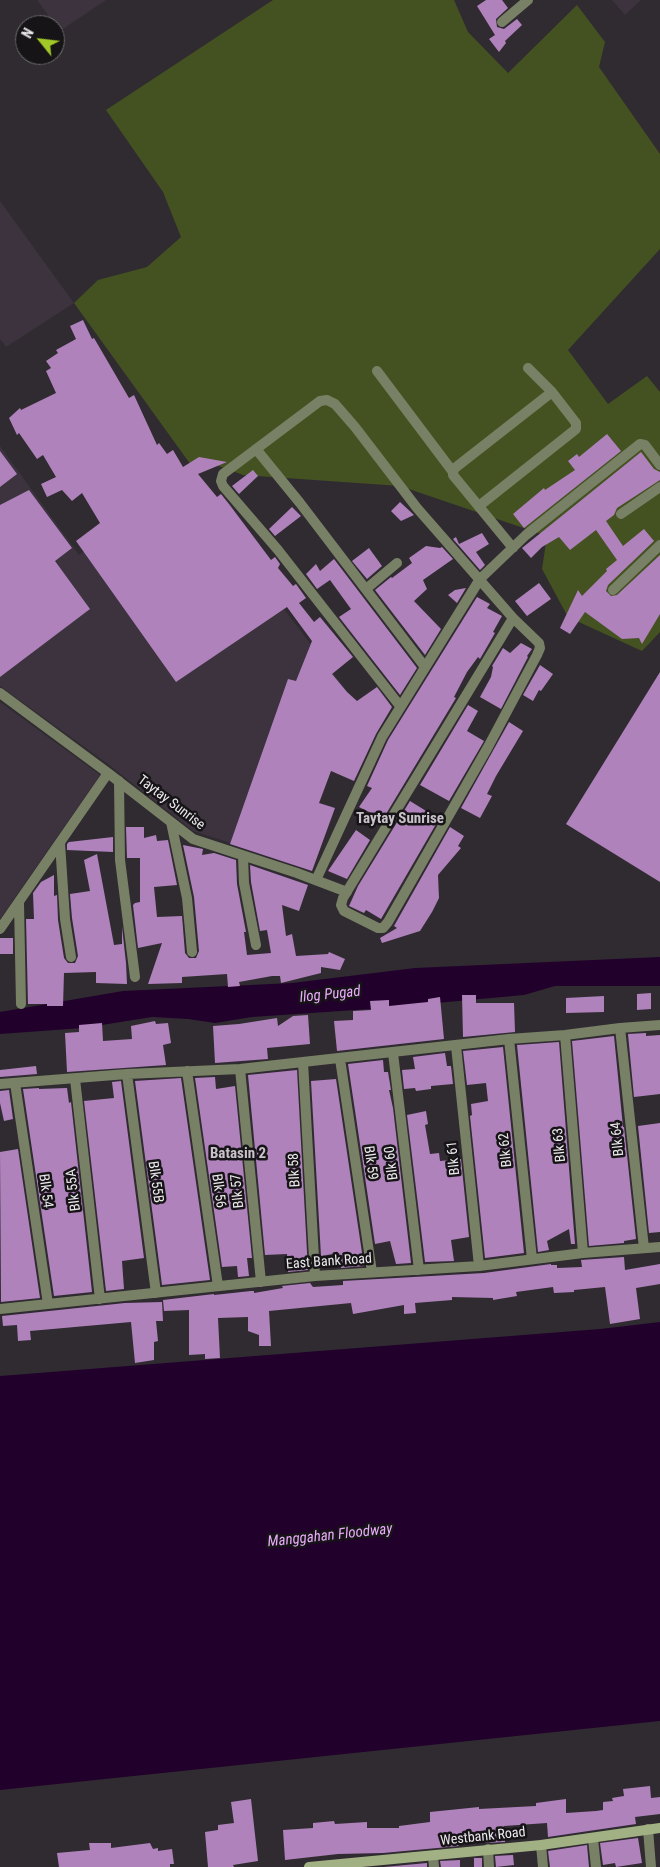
<!DOCTYPE html>
<style>
body{margin:0}
#map{position:relative;width:660px;height:1867px;overflow:hidden;background:#302b31;font-family:"Roboto Condensed",sans-serif}
canvas{display:block}
.north{position:absolute;left:15px;top:15px;width:50px;height:50px;box-sizing:border-box;background:#161417;border:1px solid #6c6a6d;border-radius:50%;rotate:299deg;font-size:14px;font-weight:700;line-height:20px;text-align:center;color:#edeaee}
.north::after{content:'';display:block;margin:auto;width:18px;height:22px;background:#a2c927;clip-path:polygon(50% 0,100% 100%,50% 72%,0 100%)}
</style>
<div id="map">
<canvas width="660" height="1867"></canvas>
<div class="north">N</div>
</div>
<script>
const ctx = document.querySelector('canvas').getContext('2d');
ctx.lineJoin = 'round';
function fillPath(path, color) { ctx.fillStyle = color; ctx.fill(path, 'evenodd'); }
const shape = rows => new Path2D(rows.map(r => 'M' + r).join(''));
function trace(path, color, width, dash) { ctx.strokeStyle = color; ctx.lineWidth = width; ctx.lineCap = dash ? 'butt' : 'round'; ctx.setLineDash(dash || []); ctx.stroke(path); }
function label(font, color, halo, rows, align = 'center') {
  ctx.font = font + ' "Roboto Condensed",sans-serif'; ctx.lineWidth = 5; ctx.setLineDash([]); ctx.textBaseline = 'middle'; ctx.strokeStyle = halo; ctx.fillStyle = color; for (const [text, x, y, turn = 0] of rows) {
    ctx.save(); ctx.translate(x, y); ctx.rotate((+turn || 0) * Math.PI / 180); ctx.textAlign = isNaN(turn) ? turn : align; if (halo) ctx.strokeText(text, 0, 0); ctx.fillText(text, 0, 0); ctx.restore();
  }
}
fillPath(shape([
 [37,0,106,0,60,31],
 [612,0,641,0,625,15],
 [0,201,74,303,6,347,0,339],
 [0,446,79,555,181,475,356,703,297,864,193,831,108,764,0,686],
 [0,702,100,775,0,919]
]), '#3c333e');
fillPath(shape([
 [273,0,454,0,468,32,508,73,577,5,605,42,599,67,660,154,660,249,568,350,608,404,647,376,660,392,660,632,642,651,568,617,542,569,547,536,400,486,243,475,200,459,191,465,74,303,98,280,147,267,181,237,163,192,106,110]
]), '#445221');
fillPath(shape([
 [660,957,660,986,555,986,524,995,371,1009,252,1017,215,1023,188,1019,152,1017,83,1028,0,1034,0,1012,123,991,292,983,415,968],
 [660,1322,660,1721,0,1790,0,1376,600,1329]
]), '#22002c');
fillPath(shape([
 [486,0,502,0,508,8,496,19,497,27,504,29,517,19,522,25,505,41,506,43,499,52,489,39,495,35,477,6],
 [83,320,92,339,94,338,129,398,134,395,157,445,159,443,167,454,173,450,183,467,199,457,227,462,198,474,217,497,221,494,229,504,271,560,275,557,280,564,278,568,293,586,296,584,306,598,299,603,314,622,320,617,353,657,332,674,347,692,357,701,377,687,392,707,376,734,354,781,331,771,319,803,335,808,312,871,230,844,288,679,296,681,312,641,287,607,176,682,76,541,100,523,82,493,72,501,62,490,47,497,41,484,56,477,43,455,37,459,19,433,17,435,9,418,20,408,21,410,56,393,46,371,51,368,46,361,58,353,56,350,76,339,70,326],
 [607,434,621,451,524,528,513,514,544,488,545,490,575,470,568,461,577,454,579,457],
 [0,451,17,474,0,487],
 [641,452,654,469,660,472,660,480,617,508,614,515,606,521,623,546,644,529,654,541,608,585,606,591,611,596,617,595,660,555,660,614,642,644,639,638,622,639,585,612,570,634,560,628,578,590,582,596,607,571,606,569,617,560,596,530,570,550,559,537,542,547,531,558,522,548],
 [253,470,258,476,239,494,232,486],
 [29,490,72,548,55,561,90,609,0,677,0,505],
 [400,502,414,515,401,521,391,511],
 [292,507,301,516,275,536,269,529],
 [482,533,489,544,476,552,485,565,480,570,453,539,456,537,459,544],
 [426,546,440,548,442,547,453,559,423,580,427,589,414,601,441,629,425,655,375,590,391,577,392,578,412,563,409,558],
 [369,548,382,566,367,579,352,561],
 [334,559,417,668,400,695,339,617,351,609,330,580,317,589,306,574,316,564,320,571],
 [539,583,551,599,527,616,515,601],
 [466,588,457,603,448,595,455,590],
 [477,597,490,604,487,608,502,616,493,632,495,633,480,659,478,657,467,672,454,697,456,698,383,819,359,807,372,788,367,786,388,740],
 [521,643,532,649,527,656,528,657,501,709,480,697,491,677,493,667,492,666,503,648,510,653],
 [540,665,553,674,541,691,539,690,533,701,523,695],
 [660,672,660,882,566,824],
 [468,705,478,711,467,731,484,741,449,801,420,785],
 [509,722,523,731,496,776,487,794,492,796,480,818,461,808],
 [410,801,439,819,381,919,366,910,364,913,349,906,358,886],
 [126,827,144,827,144,838,156,835,157,841,168,840,177,885,154,887,157,917,182,916,185,953,189,958,196,958,199,951,194,897,183,845,203,849,202,855,214,853,236,860,237,884,246,932,244,932,247,955,271,953,267,930,260,931,251,882,250,865,308,885,299,911,282,905,286,936,292,934,296,956,328,954,329,952,345,959,340,970,321,967,321,973,281,983,280,976,272,976,239,982,240,986,228,987,227,974,182,977,182,983,148,984,162,943,138,948,133,905,135,903,140,902,140,858,127,858],
 [450,827,464,836,458,846,461,848,438,875,439,898,432,912,420,931,382,943,380,938,397,928,394,926],
 [356,830,370,840,347,879,328,871],
 [113,837,113,852,67,850,67,844,69,842],
 [97,854,114,945,122,944,122,927,126,963,127,984,96,983,96,972,64,973,63,1006,47,1006,47,1004,28,1004,26,919,34,919,33,893,41,882,54,875,54,896,57,895,58,920,64,958,68,963,75,963,78,956,72,918,70,894,90,891,84,860],
 [0,938,13,938,13,954,0,954],
 [651,993,651,1009,637,1010,637,994],
 [462,995,476,995,476,1003,514,1003,515,1032,463,1037],
 [604,996,604,1012,566,1013,566,998],
 [440,997,444,1039,337,1051,334,1021,353,1020,353,1011,371,1010,370,1001,389,1000,389,1006,428,1002,428,999],
 [308,1015,310,1044,267,1048,268,1059,215,1063,213,1026,239,1024,277,1018,278,1026,293,1016],
 [155,1021,156,1024,168,1023,171,1043,163,1045,166,1065,67,1072,65,1033,79,1032,79,1025,102,1023,103,1041,132,1039,131,1026],
 [646,1033,646,1036,660,1035,660,1094,634,1097,628,1034],
 [614,1036,623,1127,624,1127,636,1239,624,1241,624,1243,589,1246,572,1041],
 [559,1042,575,1244,571,1244,569,1229,547,1241,549,1250,538,1252,517,1045],
 [503,1047,524,1253,485,1258,470,1116,472,1115,471,1104,488,1101,486,1083,467,1085,463,1051],
 [445,1053,447,1066,451,1066,453,1084,431,1086,431,1089,416,1091,415,1088,404,1089,402,1070,415,1069,413,1057],
 [383,1060,384,1072,388,1072,391,1090,389,1090,393,1108,411,1263,396,1264,390,1241,375,1244,348,1064],
 [36,1066,37,1074,0,1077,0,1070],
 [297,1070,308,1270,288,1272,287,1254,265,1255,248,1075],
 [215,1077,216,1089,235,1086,252,1258,247,1258,249,1276,238,1277,237,1266,222,1267,195,1078],
 [181,1078,210,1280,162,1285,135,1081],
 [336,1079,364,1266,341,1268,339,1253,321,1256,311,1081],
 [121,1081,144,1258,122,1261,124,1289,106,1291,84,1101,114,1098,112,1082],
 [39,1088,39,1089,67,1088,69,1103,71,1102,92,1292,54,1296,23,1089],
 [9,1090,13,1119,4,1121,0,1103,0,1091],
 [426,1111,428,1124,425,1125,430,1154,439,1153,440,1161,461,1159,469,1237,451,1240,454,1261,425,1262,407,1115],
 [660,1123,660,1232,649,1233,638,1126],
 [18,1149,40,1298,1,1302,0,1152],
 [624,1257,625,1270,660,1264,660,1284,636,1288,640,1319,610,1324,605,1287,574,1290,574,1292,554,1293,553,1287,516,1292,517,1296,493,1300,493,1298,452,1297,452,1300,415,1303,416,1313,404,1314,404,1305,353,1314,351,1303,269,1311,271,1346,259,1346,259,1335,248,1331,248,1317,218,1318,220,1358,205,1359,205,1354,189,1355,189,1310,164,1311,163,1300,214,1294,214,1295,251,1291,254,1291,254,1293,283,1288,282,1286,310,1283,313,1287,343,1285,343,1281,484,1273,551,1264,551,1265,557,1265,557,1268,582,1267,581,1260],
 [162,1302,163,1321,156,1321,158,1341,154,1342,154,1360,135,1363,131,1322,30,1331,31,1340,18,1341,17,1325,3,1326,2,1316,125,1303],
 [650,1786,651,1798,660,1797,660,1814,635,1817,636,1824,548,1837,547,1823,504,1826,505,1842,485,1843,484,1841,458,1845,459,1846,383,1853,338,1854,285,1860,283,1830,313,1828,313,1823,334,1821,335,1824,367,1822,367,1828,399,1828,399,1826,430,1822,430,1812,479,1807,479,1809,536,1806,536,1803,566,1799,566,1813,596,1811,603,1810,603,1802,613,1801,612,1798,624,1796,623,1789],
 [251,1799,258,1861,233,1865,234,1867,208,1867,205,1832,218,1830,218,1825,234,1823,231,1802],
 [638,1838,642,1863,616,1867,615,1863,603,1865,600,1843],
 [89,1843,111,1843,111,1848,150,1843,153,1849,158,1848,158,1851,172,1849,174,1864,170,1864,170,1867,59,1867,57,1853,90,1850],
 [587,1845,589,1867,550,1867,548,1851],
 [513,1855,514,1865,496,1867,495,1856],
 [474,1858,482,1858,482,1867,474,1867],
 [460,1860,460,1867,441,1867,440,1861],
 [427,1863,427,1867,384,1867]
]), '#af82bc');
trace(shape([
 [502,22,528,0],
 [377,371,453,472],
 [256,449,300,503,425,667],
 [479,506,576,429,576,423,552,392],
 [621,514,660,487],
 [513,548,453,475,453,472,455,468,552,392,528,368],
 [366,589,397,563],
 [613,590,660,545],
 [0,693,108,773,193,839,297,873,347,892],
 [400,706,278,550,223,486,221,481,223,474,320,401,327,400,335,404,355,427,417,508,513,618,539,643,540,648,537,655,488,747,388,922,383,928,378,928,344,911,341,905,343,898,513,618],
 [119,781,120,860,135,977],
 [171,822,187,898,192,952],
 [60,843,65,919,71,957],
 [243,856,244,883,256,945],
 [316,880,382,737,480,579,526,535,640,444,645,445,660,465],
 [19,903,21,1004],
 [0,929,108,773],
 [620,1028,644,1248],
 [565,1035,583,1253],
 [509,1039,532,1259],
 [456,1046,479,1266],
 [393,1053,419,1270],
 [340,1059,372,1272],
 [303,1062,315,1276],
 [240,1069,261,1282],
 [187,1071,218,1286],
 [127,1074,156,1293],
 [75,1079,100,1299],
 [15,1083,48,1304],
 [0,1084,127,1074,240,1069,509,1039,565,1035,620,1028,660,1025],
 [0,1309,315,1276,479,1266,583,1253,660,1247],
 [648,1829,651,1867],
 [593,1839,596,1867],
 [541,1845,543,1867],
 [488,1849,489,1867],
 [433,1856,434,1867]
]), '#788165', 10);
trace(shape([
 [309,1867,541,1845,660,1828]
]), '#a2b183', 10);
label('14px', '#edeaee', '#161417', [
 ["Taytay Sunrise",171,803,37],
 ["Blk 64",618,1139,-96],
 ["Blk 63",560,1145,-95],
 ["Blk 62",506,1150,-96],
 ["Blk 61",454,1158,-96],
 ["Blk 59",370,1163,82],
 ["Blk 60",392,1163,-97],
 ["Blk 58",295,1170,-93],
 ["Blk 55B",155,1182,82],
 ["Blk 55A",74,1190,-97],
 ["Blk 54",45,1191,82],
 ["Blk 56",218,1191,82],
 ["Blk 57",238,1191,-96],
 ["East Bank Road",329,1262,-4],
 ["Westbank Road",483,1837,-6]
]);
label('bold 15px', '#c9c2ca', '#161417', [
 ["Taytay Sunrise",400,819],
 ["Batasin 2",238,1154]
]);
label('italic 15px', '#eaabfb', '#161417', [
 ["Ilog Pugad",330,995,-6],
 ["Manggahan Floodway",330,1536,-6]
]);
</script>
